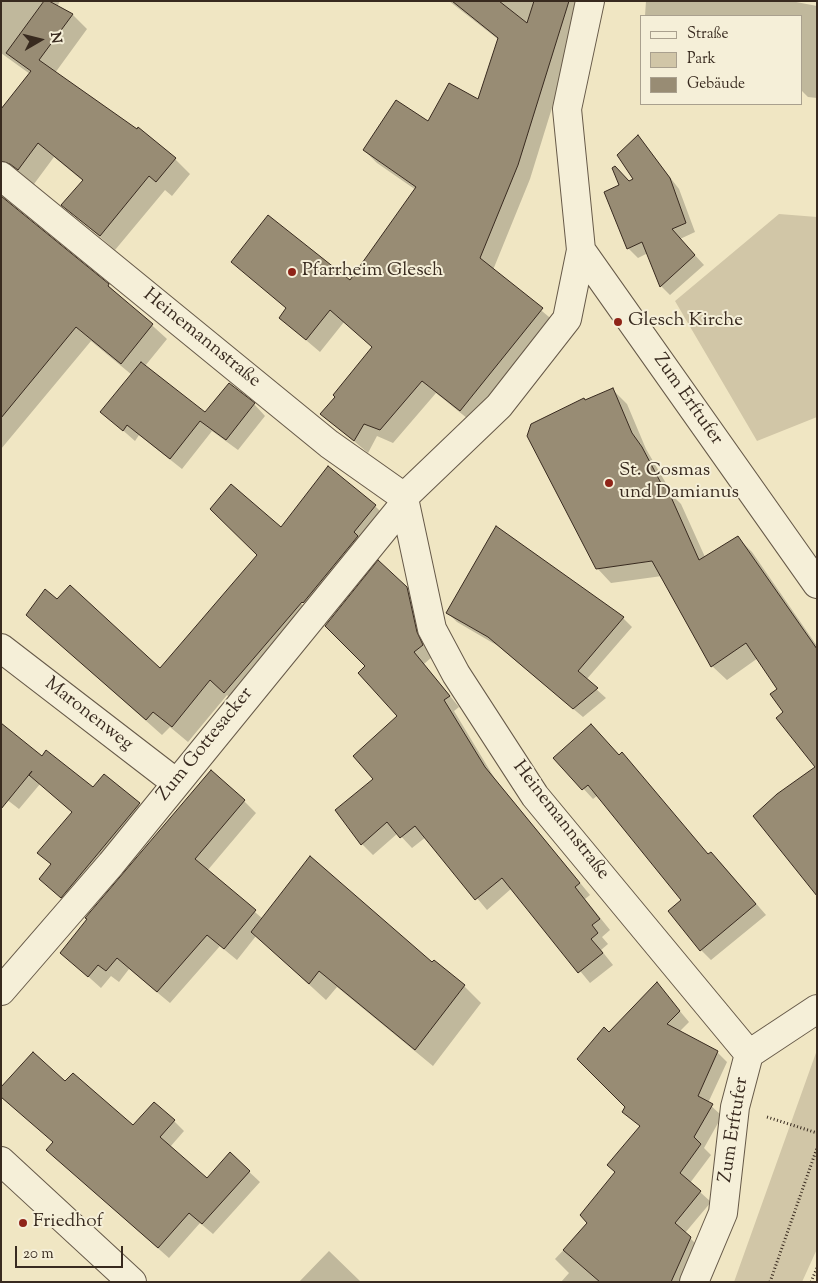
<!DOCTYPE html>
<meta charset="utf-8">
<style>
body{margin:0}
#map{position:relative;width:818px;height:1283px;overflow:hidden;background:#f0e6c3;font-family:"Sorts Mill Goudy",serif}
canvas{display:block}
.frame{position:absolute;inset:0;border:2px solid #382a1f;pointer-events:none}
.legend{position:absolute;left:640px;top:15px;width:162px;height:90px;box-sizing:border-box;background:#f5efd8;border:1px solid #a9a08e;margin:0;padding:6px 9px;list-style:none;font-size:15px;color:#382a1f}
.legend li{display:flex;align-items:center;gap:10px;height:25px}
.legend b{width:25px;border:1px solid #a9a08e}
.north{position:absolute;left:15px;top:15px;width:50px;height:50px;-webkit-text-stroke:4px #f5efd8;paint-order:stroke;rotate:82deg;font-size:14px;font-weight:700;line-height:20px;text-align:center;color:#382a1f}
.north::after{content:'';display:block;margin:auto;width:18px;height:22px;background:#382a1f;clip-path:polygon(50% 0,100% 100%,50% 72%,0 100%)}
.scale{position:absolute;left:15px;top:1246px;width:108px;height:22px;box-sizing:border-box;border:2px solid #382a1f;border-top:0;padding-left:6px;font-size:15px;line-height:18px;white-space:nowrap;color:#382a1f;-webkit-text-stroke:4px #f5efd8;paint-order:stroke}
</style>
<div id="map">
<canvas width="818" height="1283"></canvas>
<div class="frame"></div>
<ul class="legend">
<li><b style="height:6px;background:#f5efd8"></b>Straße</li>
<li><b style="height:14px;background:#d1c6a7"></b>Park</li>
<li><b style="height:14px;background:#988c74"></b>Gebäude</li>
</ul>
<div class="north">N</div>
<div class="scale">20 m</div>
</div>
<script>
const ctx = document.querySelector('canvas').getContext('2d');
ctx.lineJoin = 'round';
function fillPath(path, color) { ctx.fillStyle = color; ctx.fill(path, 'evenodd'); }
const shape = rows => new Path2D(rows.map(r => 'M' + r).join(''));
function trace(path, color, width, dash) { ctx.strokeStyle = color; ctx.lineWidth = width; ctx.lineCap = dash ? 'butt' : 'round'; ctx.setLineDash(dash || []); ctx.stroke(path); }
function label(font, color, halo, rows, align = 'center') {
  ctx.font = font + ' "Sorts Mill Goudy",serif'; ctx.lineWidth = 4; ctx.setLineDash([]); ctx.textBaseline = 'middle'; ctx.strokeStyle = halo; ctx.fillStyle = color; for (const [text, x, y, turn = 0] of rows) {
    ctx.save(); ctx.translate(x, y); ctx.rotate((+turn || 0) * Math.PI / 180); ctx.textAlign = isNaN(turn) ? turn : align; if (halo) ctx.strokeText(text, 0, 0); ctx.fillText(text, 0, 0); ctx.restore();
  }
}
fillPath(shape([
 [779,214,817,217,817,417,757,441,675,301],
 [817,1050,817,1249,802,1282,734,1282]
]), '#d1c6a7');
fillPath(shape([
 [1,1,60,1,57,7,73,15,87,29,55,73,175,159,190,174,172,196,165,190,115,250,63,205,83,181,54,157,34,184,19,175,1,186,1,111,30,74,1,53],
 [449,1,585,1,530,179,493,270,555,322,473,423,436,393,393,443,377,436,368,453,322,414,337,397,373,347,344,322,320,352,280,318,287,309,233,262,351,282,416,190,377,163,364,150,478,101,499,40],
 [646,1,791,1,817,6,817,98,808,97,802,91,802,16,645,16],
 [638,136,679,189,695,232,680,239,704,265,670,295,661,286,648,253,638,258,628,248,629,183,635,180],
 [1,198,108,285,167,339,145,366,205,414,254,404,265,416,238,450,212,431,182,469,139,435,135,441,102,412,132,375,91,341,1,449],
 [612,389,627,404,646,449,674,497,681,504,705,557,738,538,752,552,817,646,817,894,817,767,784,712,779,689,758,658,727,680,712,666,662,576,611,583,597,568,586,401],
 [375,506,391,522,320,618,298,597,296,598,316,619,240,707,227,695,188,742,170,727,162,735,27,615,160,670,281,529],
 [504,534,623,618,632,627,586,680,606,698,583,717,498,646,457,622,448,613],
 [406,588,418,600,433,656,424,664,459,707,454,711,495,779,590,895,585,899,610,930,602,937,608,944,601,950,613,965,590,983,512,888,487,910,426,837,412,848,398,833,373,855,362,844,374,779,399,716,367,666],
 [42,758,93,789,104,776,150,814,72,907,51,889,51,865,39,853,73,813,40,784,19,809,1,795],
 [555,758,721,863,766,915,711,960,701,950,683,900,598,795,593,799],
 [244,801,256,813,207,871,263,919,432,963,464,986,481,1003,433,1066,337,987,326,1000,256,936,237,960,220,946,170,1003,129,969,119,982,111,976,101,988,62,953],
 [657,984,689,1022,679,1032,717,1052,727,1062,708,1103,722,1116,704,1148,711,1155,690,1183,711,1202,685,1233,700,1248,693,1264,679,1282,561,1282,569,1273,555,1259,589,1223,641,1127,624,1112,627,1107,609,1034],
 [65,1082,133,1127,174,1121,184,1131,170,1147,207,1180,230,1154,260,1182,213,1234,200,1223,169,1258,58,1160,54,1143],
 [329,1251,361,1282,299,1282]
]), '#0003');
const building = shape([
 [44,1,49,1,73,14,39,60,137,129,138,127,176,158,156,182,149,176,100,236,61,205,83,180,38,143,18,170,10,164,1,161,1,109,31,71,6,53,44,1],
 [452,1,499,1,527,23,534,1,569,1,518,165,480,258,543,308,460,411,422,381,380,430,364,424,354,441,320,414,335,397,333,395,372,347,330,310,306,340,279,318,286,308,231,262,268,215,350,280,416,187,363,150,396,100,428,121,449,83,478,99,498,38,452,1],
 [638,135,670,178,686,223,672,229,695,255,660,287,642,242,627,249,604,192,619,185,612,168,615,166,629,181,633,179,617,155,638,135],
 [1,196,109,284,108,286,153,324,121,364,76,327,1,418,1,196],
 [141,362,205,412,229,383,255,403,226,440,200,421,170,459,127,425,123,431,100,412,141,362],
 [613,388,632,433,642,447,663,487,667,488,699,560,738,536,817,649,817,896,753,816,777,794,815,767,776,718,783,712,770,694,777,689,746,643,711,667,652,561,596,569,527,436,531,424,584,398,585,400,613,388],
 [328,466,376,505,354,532,358,536,303,603,302,602,224,693,210,680,172,727,153,712,146,720,26,615,45,589,57,599,70,585,160,668,257,555,210,509,231,484,281,527,328,466],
 [496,526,624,617,578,671,598,688,573,709,488,637,446,613,496,526],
 [378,560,407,587,417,632,423,645,414,652,450,696,444,700,485,767,580,883,575,887,600,919,592,925,598,933,591,939,603,953,578,973,502,878,475,900,415,826,400,838,387,822,361,845,335,810,373,779,353,756,397,716,358,673,365,666,325,626,378,560],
 [1,723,42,756,46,750,93,787,104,774,140,803,61,898,39,879,51,864,37,853,72,812,29,775,32,771,1,809,1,723],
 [591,724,619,755,622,752,708,854,711,852,756,904,700,951,668,911,681,900,588,785,582,790,553,758,591,724],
 [211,770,245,800,195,859,256,910,224,949,207,935,157,992,117,958,106,971,98,965,88,977,60,953,87,919,85,918,211,770],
 [310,856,432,962,434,960,465,985,415,1050,319,971,309,984,251,932,310,856],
 [657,982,680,1011,667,1024,718,1051,698,1096,713,1104,694,1137,701,1144,680,1173,701,1191,675,1223,691,1237,671,1282,600,1282,563,1250,587,1223,580,1215,615,1172,607,1165,640,1126,622,1112,625,1107,577,1059,604,1027,609,1032,657,982],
 [33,1052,65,1081,73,1073,133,1125,154,1102,175,1120,160,1137,207,1178,230,1152,250,1171,202,1224,189,1213,158,1248,46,1150,53,1142,1,1097,1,1087,33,1052]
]);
fillPath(building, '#988c74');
trace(building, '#382a1f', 1);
const minor = shape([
 [590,1,567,109,581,250,817,584],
 [1,176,329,444,404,497],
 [404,497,499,406,567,319,581,250],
 [405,503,432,629,456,674,535,796,749,1054],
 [1,648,175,782],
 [1,991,111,864,405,503,404,497],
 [1,1161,132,1282],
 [694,1282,723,1213,735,1107,749,1054,817,1009]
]);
trace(minor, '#665948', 30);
trace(shape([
 [767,1117,817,1133],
 [770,1282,817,1148],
 [811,1282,817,1268]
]), '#382a1f', 3, [1, 2.5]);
trace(minor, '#f5efd8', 28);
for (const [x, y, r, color] of [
 [292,272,5,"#8f2418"],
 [618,322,5,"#8f2418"],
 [609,483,5,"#8f2418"],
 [23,1223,5,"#8f2418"]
]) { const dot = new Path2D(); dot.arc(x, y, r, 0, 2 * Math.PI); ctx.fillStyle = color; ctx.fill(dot); trace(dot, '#f5efd8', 2); }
label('19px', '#382a1f', '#f5efd8', [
 ["Pfarrheim Glesch",302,272],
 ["Glesch Kirche",628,322],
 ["St. Cosmas",619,472],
 ["und Damianus",619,494],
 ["Friedhof",33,1223]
], 'left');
label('19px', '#382a1f', '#f5efd8', [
 ["Heinemannstraße",201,339,39],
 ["Zum Erftufer",687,400,55],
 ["Maronenweg",88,715,38],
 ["Zum Gottesacker",206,745,-51],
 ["Heinemannstraße",560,821,52],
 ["Zum Erftufer",735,1130,-81]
]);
</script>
